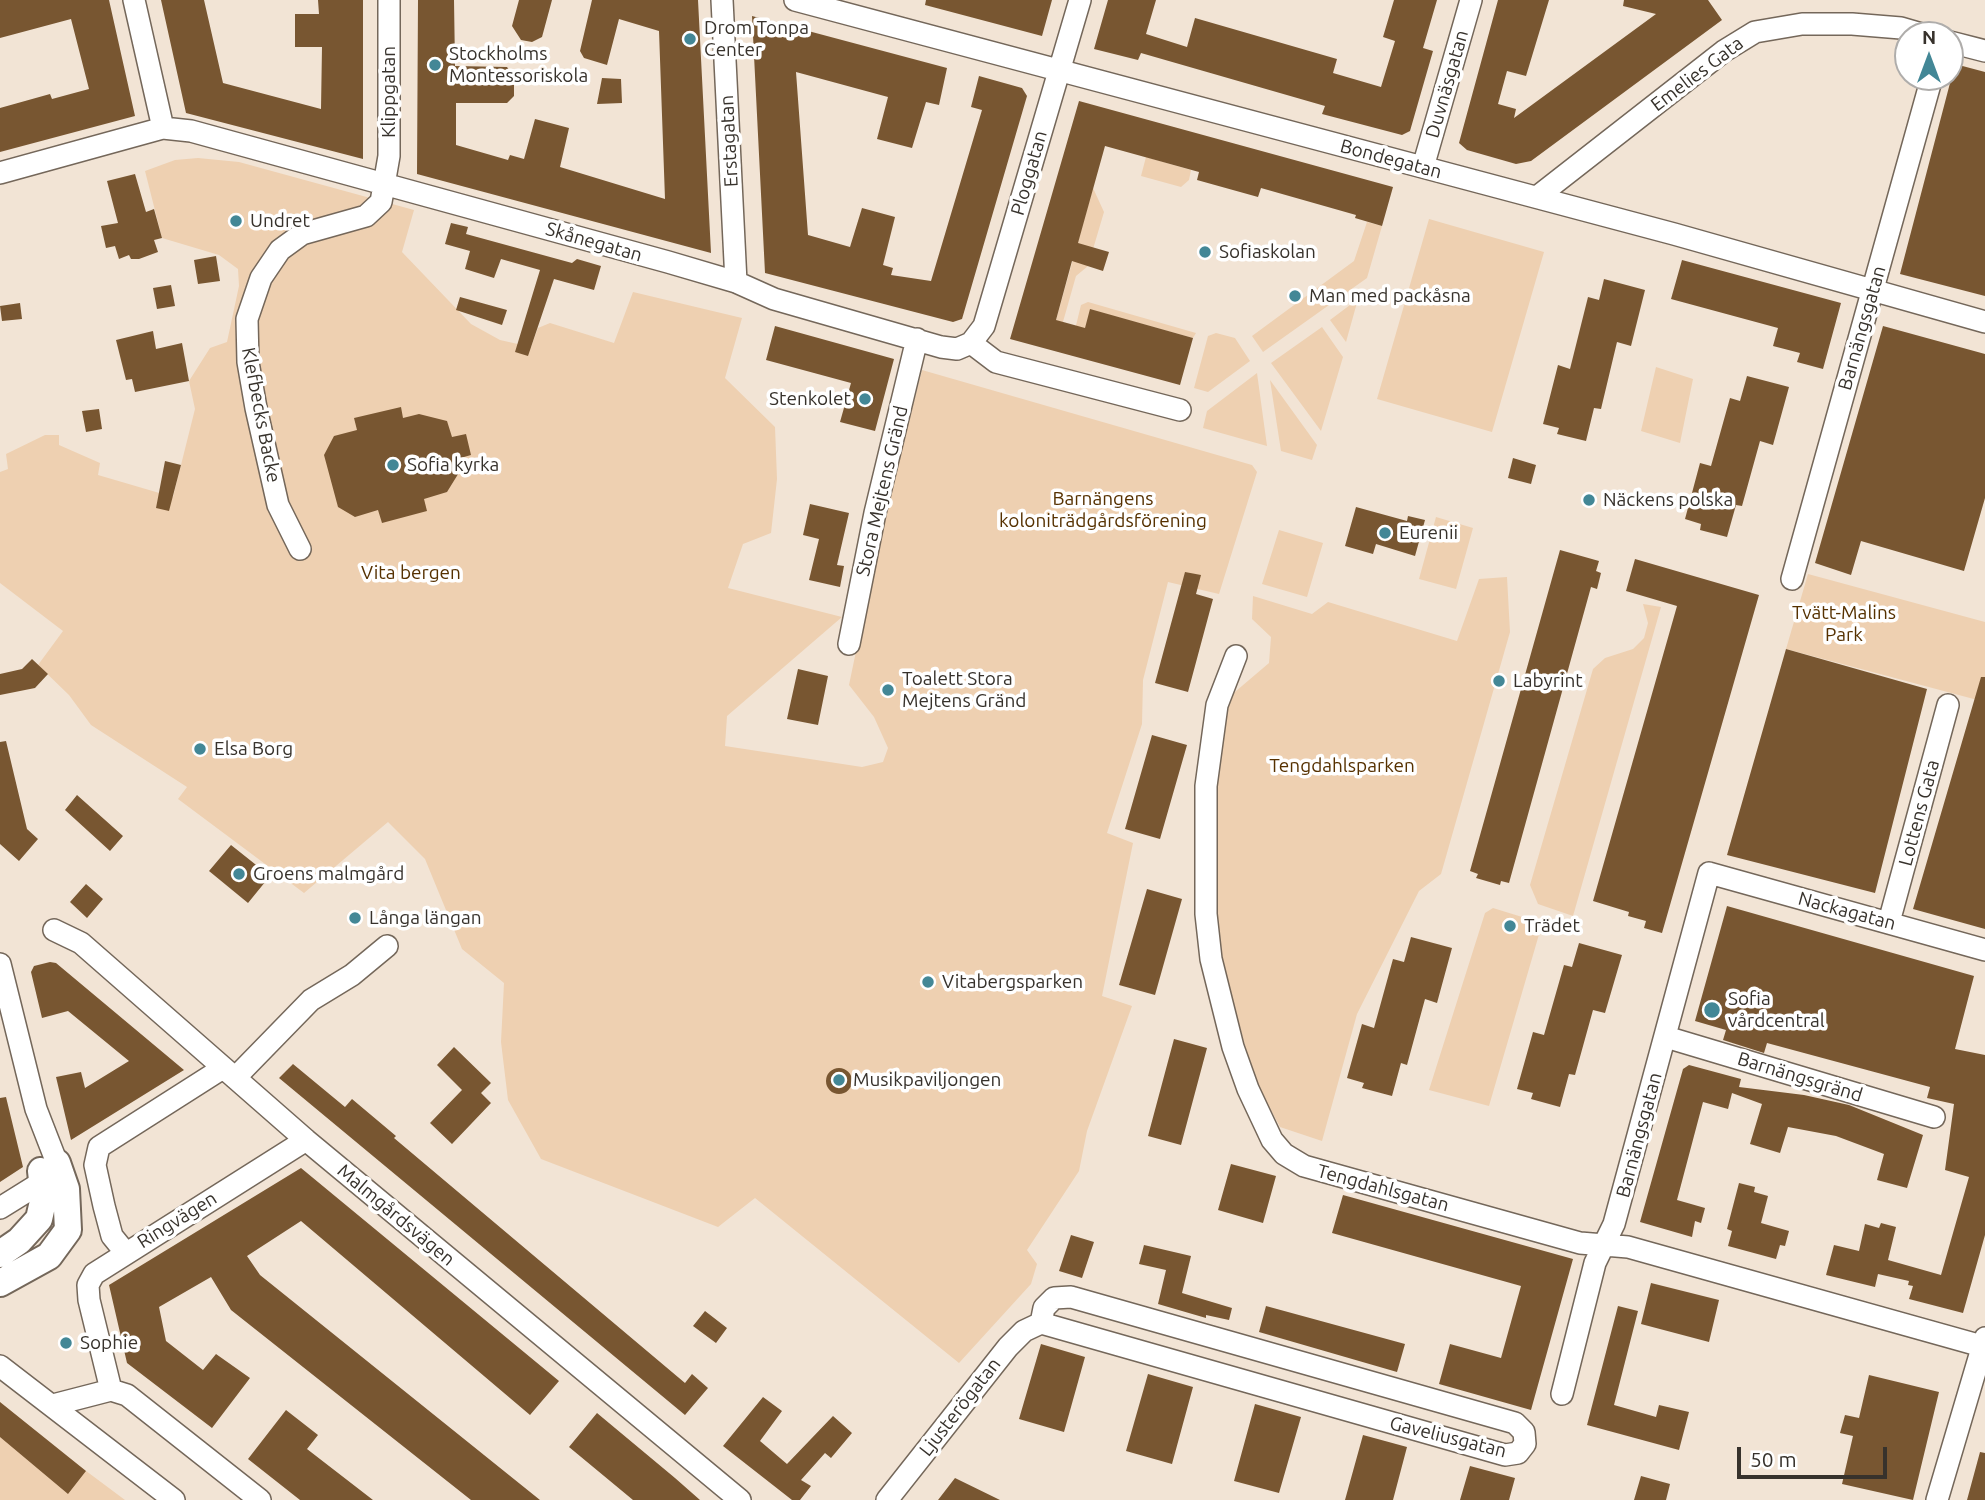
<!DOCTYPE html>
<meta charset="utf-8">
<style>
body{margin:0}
#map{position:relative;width:1985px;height:1500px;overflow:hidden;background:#f2e4d5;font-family:Ubuntu,sans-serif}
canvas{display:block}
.north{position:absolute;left:1894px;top:21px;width:70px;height:70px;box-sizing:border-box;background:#fff;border:2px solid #afadab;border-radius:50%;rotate:0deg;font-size:19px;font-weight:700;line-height:28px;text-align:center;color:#37322c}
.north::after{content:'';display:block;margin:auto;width:24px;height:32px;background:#438796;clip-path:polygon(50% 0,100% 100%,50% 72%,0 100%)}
.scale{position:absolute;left:1737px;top:1447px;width:150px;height:32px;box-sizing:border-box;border:4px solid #37322c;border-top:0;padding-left:9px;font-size:21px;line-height:24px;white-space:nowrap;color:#37322c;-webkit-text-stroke:5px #fff;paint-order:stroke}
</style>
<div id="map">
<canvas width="1985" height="1500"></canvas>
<div class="north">N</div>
<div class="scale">50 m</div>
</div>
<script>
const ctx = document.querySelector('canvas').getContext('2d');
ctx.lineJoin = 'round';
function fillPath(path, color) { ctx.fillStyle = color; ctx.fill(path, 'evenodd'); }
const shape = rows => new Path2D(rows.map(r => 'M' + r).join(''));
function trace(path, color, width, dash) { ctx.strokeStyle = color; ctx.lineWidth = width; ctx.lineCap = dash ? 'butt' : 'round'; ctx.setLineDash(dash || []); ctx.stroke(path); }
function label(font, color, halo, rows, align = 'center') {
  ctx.font = font + ' Ubuntu,sans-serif'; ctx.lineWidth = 7; ctx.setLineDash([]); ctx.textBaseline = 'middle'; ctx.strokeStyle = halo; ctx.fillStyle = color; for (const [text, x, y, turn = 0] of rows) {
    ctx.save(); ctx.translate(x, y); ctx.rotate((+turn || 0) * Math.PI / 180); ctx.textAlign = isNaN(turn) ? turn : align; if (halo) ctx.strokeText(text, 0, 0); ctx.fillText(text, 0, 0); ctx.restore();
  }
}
fillPath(shape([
 [1146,157,1191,170,1189,180,1181,187,1141,176],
 [198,158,239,162,414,210,402,252,471,324,500,340,531,347,538,328,550,323,614,343,633,292,742,318,725,378,775,427,777,479,771,533,743,544,728,588,842,617,727,716,725,746,862,767,883,762,888,748,874,717,849,685,881,531,922,370,1252,465,1257,472,1219,594,1168,582,1143,680,1142,724,1107,833,1133,843,1102,996,1132,1006,1087,1131,1079,1171,1027,1250,1037,1264,1031,1284,959,1363,755,1198,718,1227,541,1159,508,1100,501,1042,504,983,462,949,425,859,388,822,304,893,178,799,187,787,91,725,69,695,38,665,63,631,0,583,0,472,8,469,6,454,45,435,59,435,59,445,100,463,98,475,173,497,195,409,189,381,210,348,227,342,239,286,238,269,219,255,162,238,145,171,175,160],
 [1093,188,1104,212,1088,266,1076,276,1055,350,1056,320],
 [1429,219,1544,252,1492,432,1377,399],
 [1367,222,1382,226,1367,278,1263,352,1252,336,1354,261],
 [1358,299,1346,342,1330,320],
 [1088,302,1196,333,1193,338,1091,310,1077,356,1069,354,1081,305],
 [1322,327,1343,357,1321,431,1271,363],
 [1216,333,1235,338,1250,361,1208,392,1194,388,1208,336],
 [1656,367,1693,379,1680,443,1641,431],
 [1257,373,1267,446,1203,428,1207,411],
 [1270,380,1317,445,1312,460,1281,451],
 [1436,517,1473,528,1456,589,1419,579],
 [1279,530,1323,543,1307,597,1262,584],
 [1808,574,1985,622,1985,702,1786,649],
 [1507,577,1510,632,1441,874,1419,891,1357,1014,1322,1141,1280,1127,1255,1080,1219,955,1212,881,1213,786,1229,697,1269,663,1271,637,1252,619,1253,596,1312,614,1328,602,1457,641,1479,579],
 [1643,604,1661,607,1573,916,1538,904,1530,885,1593,669,1605,658,1633,649,1644,638,1648,623],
 [1493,908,1535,921,1540,931,1489,1106,1429,1090,1485,913],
 [0,1402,62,1453,125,1500,0,1500]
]), '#eed0b1');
fillPath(shape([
 [0,0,109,0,135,116,0,152,0,108,50,94,52,99,89,89,71,19,0,38],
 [161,0,204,0,223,83,321,109,322,47,295,47,295,14,319,14,318,0,363,0,363,159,186,113],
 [418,0,454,0,455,66,507,67,514,77,514,96,507,103,456,103,456,145,508,160,510,155,524,159,535,119,569,128,560,167,665,199,659,31,619,19,607,65,584,58,580,51,592,0,698,0,711,253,417,174],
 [519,0,552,0,542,37,532,42,521,40,512,26],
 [926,0,1052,0,1042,36,925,5],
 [1108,0,1156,0,1146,34,1187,47,1195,18,1337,59,1333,73,1381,87,1395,41,1383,37,1394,0,1437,0,1423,48,1433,51,1410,131,1402,135,1322,114,1325,106,1141,53,1138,60,1094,49],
 [1498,0,1549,0,1526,76,1507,71,1498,104,1516,109,1514,118,1656,14,1623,6,1624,0,1708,0,1722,20,1531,161,1516,164,1467,150,1459,143],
 [752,16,947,68,939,105,926,102,912,148,877,139,888,97,796,72,808,235,850,247,862,208,895,217,883,265,893,268,891,275,931,281,982,110,971,107,979,76,1022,88,1027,96,962,319,953,322,765,273],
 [1955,64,1985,72,1985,296,1900,274],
 [602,78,621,79,622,103,597,104],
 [1079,101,1393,187,1382,226,1355,218,1356,215,1261,188,1258,197,1197,180,1199,172,1105,146,1078,243,1109,252,1103,271,1072,261,1056,320,1085,328,1090,309,1193,338,1180,385,1010,339],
 [135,174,146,212,154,209,162,238,154,240,158,252,139,259,131,259,129,255,119,259,115,246,106,248,101,226,118,223,107,181],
 [451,223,468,227,466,234,572,263,577,259,601,266,594,290,554,279,528,356,515,352,540,270,501,259,494,278,465,269,470,251,445,244],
 [216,256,220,281,198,284,194,260],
 [1682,260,1841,303,1823,369,1797,362,1800,353,1773,346,1778,328,1671,299],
 [1604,279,1645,290,1631,346,1617,342,1601,409,1594,408,1586,441,1557,434,1559,428,1543,424,1558,365,1570,369,1588,297,1599,300],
 [171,285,175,306,157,309,153,288],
 [460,297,507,310,502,325,456,310],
 [20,303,22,319,2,321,0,306],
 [775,326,894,359,875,431,840,422,851,383,766,360],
 [1883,326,1985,354,1985,498,1964,571,1861,541,1851,575,1815,563],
 [153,331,156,349,182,343,189,381,135,392,132,379,126,380,116,340],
 [1747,376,1789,387,1773,445,1760,441,1742,506,1736,505,1727,537,1700,530,1701,524,1685,519,1700,463,1711,466,1730,398,1740,401],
 [401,407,403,418,419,414,447,421,452,437,466,434,471,455,457,459,460,471,447,492,424,499,427,511,382,523,378,510,355,517,338,507,324,455,334,436,357,430,354,418],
 [99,409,102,429,86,432,82,411],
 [1513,458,1536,465,1531,484,1508,478],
 [165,461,181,465,169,511,156,508],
 [810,504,849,513,837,565,844,566,840,587,809,580,819,539,803,535],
 [1356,507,1407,521,1408,516,1425,520,1415,556,1376,544,1373,554,1345,546],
 [1560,550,1599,561,1596,571,1601,573,1597,589,1591,587,1509,883,1501,881,1500,885,1476,878,1478,874,1470,871],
 [1635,559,1759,595,1662,933,1644,928,1646,921,1628,916,1629,912,1593,901,1677,606,1626,591],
 [1185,572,1201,575,1196,594,1213,599,1188,692,1155,683],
 [1786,649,1927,689,1875,893,1727,855],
 [32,659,48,674,35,688,0,695,0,674,22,669],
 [798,669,828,676,818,725,787,719],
 [1981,677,1985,677,1985,929,1913,909],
 [1152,735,1187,745,1160,839,1125,829],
 [6,741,27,829,38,839,19,861,0,844,0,742],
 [77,795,123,836,110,851,65,810],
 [231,845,270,876,248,903,209,871],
 [86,884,103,899,87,918,70,902],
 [1147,889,1182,899,1155,995,1119,985],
 [1727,906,1974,976,1955,1049,1985,1055,1985,1235,1963,1313,1909,1299,1913,1286,1908,1285,1909,1281,1878,1274,1875,1287,1826,1275,1834,1245,1859,1251,1865,1224,1879,1228,1881,1223,1896,1227,1888,1260,1941,1275,1969,1177,1945,1170,1954,1104,1927,1098,1930,1087,1767,1043,1764,1053,1723,1040,1726,1030,1695,1021],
 [1411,937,1452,948,1437,1003,1425,999,1407,1065,1401,1063,1392,1096,1362,1088,1364,1083,1347,1078,1362,1024,1374,1028,1393,959,1404,962],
 [1579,943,1622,955,1605,1013,1593,1010,1575,1075,1569,1074,1560,1107,1531,1099,1533,1093,1517,1089,1533,1032,1544,1035,1564,965,1572,967],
 [50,962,56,963,184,1070,71,1140,56,1077,81,1072,85,1088,129,1061,68,1011,42,1018,31,972,34,966],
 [1174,1039,1207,1048,1181,1145,1148,1136],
 [454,1047,491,1083,481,1093,491,1103,452,1144,430,1123,462,1090,437,1065],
 [293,1064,345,1107,352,1099,396,1136,394,1138,685,1383,692,1374,708,1388,685,1415,279,1078],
 [1689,1065,1741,1079,1739,1087,1804,1095,1849,1105,1923,1135,1907,1188,1877,1180,1884,1154,1836,1136,1788,1127,1780,1153,1750,1144,1762,1104,1732,1093,1728,1109,1703,1102,1677,1200,1705,1208,1701,1223,1695,1221,1692,1237,1640,1222,1683,1069],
 '826 1081a13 13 0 1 1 26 0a13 13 0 1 1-26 0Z',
 [6,1097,23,1167,0,1182,0,1098],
 [1231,1164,1276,1176,1263,1223,1218,1210],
 [301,1168,559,1381,530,1415,301,1221,247,1256,260,1275,540,1500,471,1500,231,1310,211,1277,159,1307,166,1341,203,1370,216,1354,250,1378,212,1428,127,1363,109,1285],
 [1739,1183,1755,1187,1754,1192,1768,1196,1761,1223,1789,1231,1785,1246,1780,1245,1776,1259,1728,1246,1732,1231,1727,1229],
 [1343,1195,1573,1259,1531,1410,1439,1384,1450,1344,1501,1358,1521,1286,1332,1233],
 [1071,1235,1094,1242,1082,1278,1059,1271],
 [1144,1245,1191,1256,1182,1293,1232,1308,1229,1320,1206,1315,1206,1318,1158,1304,1166,1270,1139,1264],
 [1651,1283,1719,1300,1709,1342,1641,1324],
 [1266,1306,1405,1344,1397,1372,1259,1332],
 [1618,1306,1638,1311,1614,1405,1656,1417,1659,1405,1689,1412,1679,1450,1587,1425],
 [705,1311,727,1328,716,1343,693,1326],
 [1041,1344,1085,1357,1064,1432,1019,1419],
 [1148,1374,1193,1387,1172,1464,1126,1451],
 [1869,1375,1939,1392,1913,1500,1842,1484,1853,1436,1840,1433,1845,1415,1859,1418],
 [763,1397,782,1411,760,1441,787,1464,833,1416,852,1433,831,1458,825,1453,801,1480,811,1486,800,1500,792,1500,723,1446],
 [0,1402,86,1471,68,1494,0,1437],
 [1255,1404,1301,1417,1279,1493,1234,1481],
 [286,1410,318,1435,307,1449,373,1500,300,1500,248,1459],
 [597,1413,675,1478,700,1500,633,1500,569,1447],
 [1363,1435,1407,1447,1393,1500,1345,1500],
 [1980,1452,1985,1453,1985,1500,1967,1500],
 [1470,1466,1515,1478,1509,1500,1460,1500],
 [1641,1476,1670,1484,1666,1500,1634,1500],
 [955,1478,1000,1500,938,1500]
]), '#785631');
const minor = shape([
 [134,0,163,128],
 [722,0,736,282],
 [795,0,1674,234,1985,322],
 [1950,42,1985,51],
 [1423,167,1471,0],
 [0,173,163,128,191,131,668,262,736,282,774,299,941,347,957,349,971,343,984,326,1080,0],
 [1537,197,1724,51,1755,32,1802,24,1852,24,1901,28,1925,35],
 [971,343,996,362,1180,410],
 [300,549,278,505,256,408,248,362,247,319,261,278,280,250,302,234,366,216,381,202,389,156,389,0],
 [1792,579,1932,77],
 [849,644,875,513,917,339],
 [1236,656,1217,705,1206,786,1206,914,1211,959,1233,1047,1248,1089,1272,1140,1284,1154,1304,1166,1580,1243,1628,1247,1985,1347],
 [1889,922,1948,705],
 [54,930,81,943,306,1140,740,1500],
 [0,964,36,1109,57,1163],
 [1666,1037,1934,1117],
 [235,1078,311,1000,352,975,387,946],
 [0,1208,42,1182],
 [125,1252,112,1236,104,1206,95,1165,99,1147,223,1068],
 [1071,1297,1515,1423,1524,1432,1525,1444,1518,1453,1505,1455,1041,1323,1044,1308,1054,1298,1071,1297],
 [0,1366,174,1500],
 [111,1390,89,1300,88,1285,94,1274,306,1140],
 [1562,1394,1595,1263,1614,1224,1709,873,1985,950],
 [53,1405,111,1390,127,1395,260,1500],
 [887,1500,1008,1347,1024,1331,1041,1323],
 [1937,1500,1985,1338]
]);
const major = shape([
 [0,1254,19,1241,39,1219,44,1197,41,1171],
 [0,1283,49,1256,68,1230,66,1189,57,1163]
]);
trace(minor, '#74675a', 24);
trace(major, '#74675a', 30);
trace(minor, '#fff', 21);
trace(major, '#fff', 26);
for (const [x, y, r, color] of [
 [690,39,7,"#438796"],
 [435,65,7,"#438796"],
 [236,221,7,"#438796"],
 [1205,252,7,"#438796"],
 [1295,296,7,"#438796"],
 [865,399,7,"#438796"],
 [393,465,7,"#438796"],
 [1589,500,7,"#438796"],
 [1385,533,7,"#438796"],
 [1499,681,7,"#438796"],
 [888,690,7,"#438796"],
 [200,749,7,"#438796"],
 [239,874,7,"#438796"],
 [355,918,7,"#438796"],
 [1510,926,7,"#438796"],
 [928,982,7,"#438796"],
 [1712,1010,9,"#438796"],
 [839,1080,7,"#438796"],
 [66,1343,7,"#438796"]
]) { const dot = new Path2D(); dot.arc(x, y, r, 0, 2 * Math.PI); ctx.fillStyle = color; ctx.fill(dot); trace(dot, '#fff', 2.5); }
label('19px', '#37322c', '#fff', [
 ["Drom Tonpa",704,28],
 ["Center",704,50],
 ["Stockholms",449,54],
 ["Montessoriskola",449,76],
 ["Undret",250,221],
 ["Sofiaskolan",1219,252],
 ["Man med packåsna",1309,296],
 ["Stenkolet",851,399,"right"],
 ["Sofia kyrka",407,465],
 ["Näckens polska",1603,500],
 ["Eurenii",1399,533],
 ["Toalett Stora",902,679],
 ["Mejtens Gränd",902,701],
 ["Labyrint",1513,681],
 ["Elsa Borg",214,749],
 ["Groens malmgård",253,874],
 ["Långa längan",369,918],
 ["Trädet",1524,926],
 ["Vitabergsparken",942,982],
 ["Sofia",1728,999],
 ["vårdcentral",1728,1021],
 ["Musikpaviljongen",853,1080],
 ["Sophie",80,1343]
], 'left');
label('19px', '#37322c', '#fff', [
 ["Emelies Gata",1697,74,-37],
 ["Duvnäsgatan",1447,84,-74],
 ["Klippgatan",389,92,-90],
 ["Erstagatan",729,141,-93],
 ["Bondegatan",1391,159,15],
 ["Ploggatan",1029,173,-74],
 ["Skånegatan",594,242,16],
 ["Barnängsgatan",1862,328,-74],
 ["Klefbecks Backe",261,415,79],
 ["Stora Mejtens Gränd",882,491,-77],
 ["Lottens Gata",1919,813,-75],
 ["Nackagatan",1847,911,15],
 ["Barnängsgränd",1800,1077,17],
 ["Barnängsgatan",1639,1135,-75],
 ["Tengdahlsgatan",1383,1188,15],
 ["Malmgårdsvägen",396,1215,40],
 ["Ringvägen",177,1220,-32],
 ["Ljusterögatan",960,1407,-52],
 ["Gaveliusgatan",1448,1437,14]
]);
label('19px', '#563100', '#fff', [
 ["Barnängens",1103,499],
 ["koloniträdgårdsförening",1103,521],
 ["Vita bergen",411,573],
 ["Tvätt-Malins",1844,613],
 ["Park",1844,635],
 ["Tengdahlsparken",1342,766]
]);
</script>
